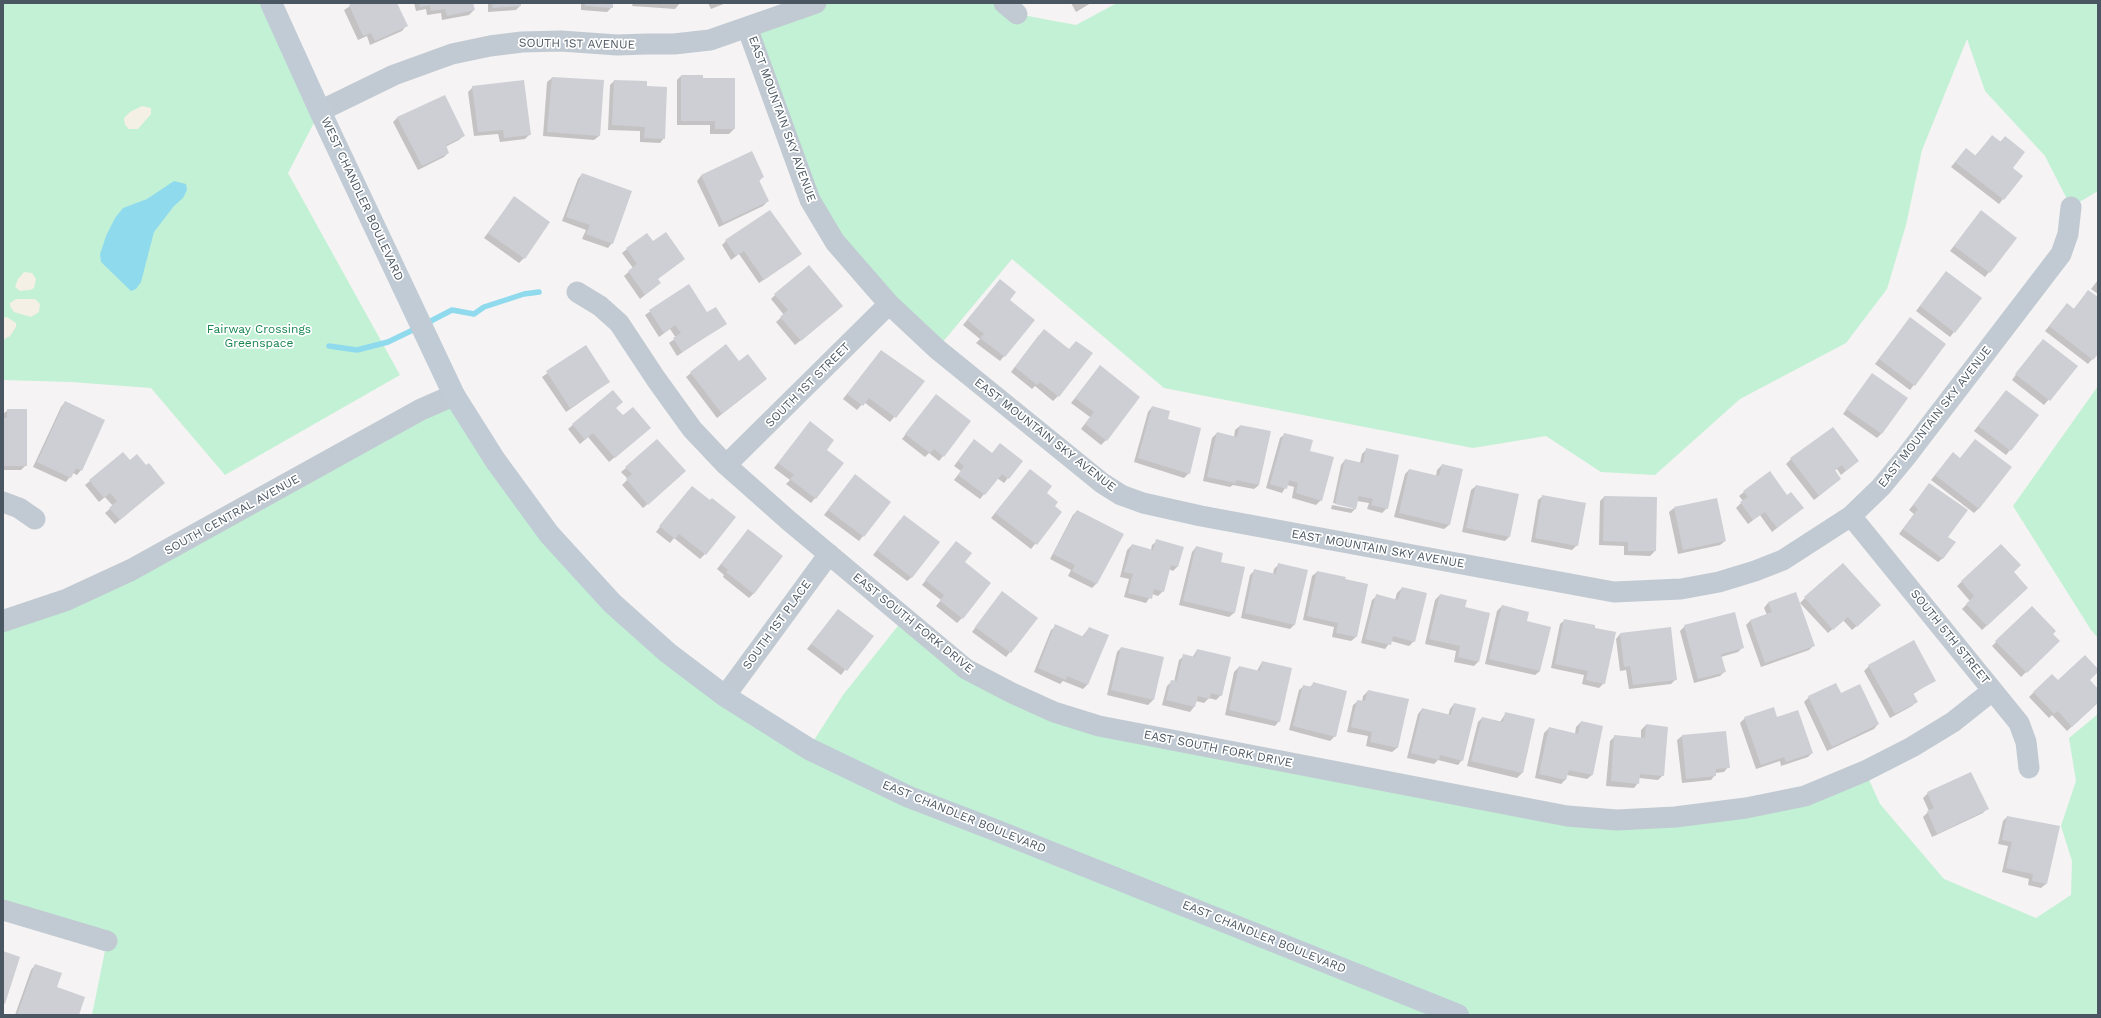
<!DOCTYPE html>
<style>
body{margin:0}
#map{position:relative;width:2101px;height:1018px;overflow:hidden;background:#f5f3f3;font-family:"Work Sans",sans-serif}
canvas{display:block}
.frame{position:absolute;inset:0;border:4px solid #4a5661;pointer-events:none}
</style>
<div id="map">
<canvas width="2101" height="1018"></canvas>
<div class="frame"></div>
</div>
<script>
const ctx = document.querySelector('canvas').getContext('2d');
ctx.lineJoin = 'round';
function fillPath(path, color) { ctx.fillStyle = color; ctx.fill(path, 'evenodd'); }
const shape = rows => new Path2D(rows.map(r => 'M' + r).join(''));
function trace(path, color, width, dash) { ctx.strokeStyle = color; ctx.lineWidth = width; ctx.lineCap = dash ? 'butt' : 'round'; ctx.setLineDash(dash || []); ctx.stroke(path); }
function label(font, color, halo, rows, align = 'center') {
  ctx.font = font + ' "Work Sans",sans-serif'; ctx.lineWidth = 3.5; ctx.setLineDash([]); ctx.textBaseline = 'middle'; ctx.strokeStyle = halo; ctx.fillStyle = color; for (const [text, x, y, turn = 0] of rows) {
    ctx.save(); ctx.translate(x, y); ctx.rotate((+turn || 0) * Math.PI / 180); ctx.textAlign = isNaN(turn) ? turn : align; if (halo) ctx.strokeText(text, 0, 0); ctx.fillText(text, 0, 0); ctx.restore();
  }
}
fillPath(shape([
 [3,3,271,3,320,111,288,173,400,375,225,475,151,388,71,382,3,380],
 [816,3,1004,3,1017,14,1076,25,1117,3,2098,3,2098,191,2071,207,2045,156,1985,91,1967,39,1922,150,1906,225,1887,289,1846,343,1740,399,1655,475,1601,472,1546,436,1473,448,1164,388,1012,259,937,349,835,242,747,27],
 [2098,386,2098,638,2091,630,2013,506],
 [454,395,612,603,809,748,843,695,905,617,966,669,1054,712,1490,801,1675,817,1865,771,1880,804,1944,879,2036,918,2071,895,2072,861,2061,826,2076,781,2069,738,2098,714,2098,1015,92,1015,107,941,3,910,3,621,17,618]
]), '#c3f1d5');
fillPath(shape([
 [142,106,151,108,151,114,138,129,129,129,125,125,124,118,130,112],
 [24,272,32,273,36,279,34,288,30,290,20,291,15,287,18,279],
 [16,299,35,299,40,304,39,312,31,317,14,312,10,306,10,303],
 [7,317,16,323,16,327,10,336,3,340,3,318]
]), '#f5f0e5');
fillPath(shape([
 [174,181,186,184,187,190,183,198,174,206,154,232,141,282,136,289,131,291,101,262,100,254,106,236,115,218,123,208,147,199]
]), '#90daee');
fillPath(shape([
 [355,3,396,3,406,26,402,31,370,45,367,36,358,40,344,10],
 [414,3,472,3,474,10,469,15,442,20,441,13,427,15,426,9,416,11],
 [488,3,520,3,520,6,516,10,488,12],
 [526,3,541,3,526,4],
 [581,3,612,3,612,7,607,12,581,10],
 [633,3,680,3,675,9,632,6],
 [708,3,726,3,711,9],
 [1071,3,1091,3,1076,12],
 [681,76,702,79,734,79,734,129,729,134,710,134,710,125,677,125,677,80],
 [552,78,599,136,594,140,543,136,547,82],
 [614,81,664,138,660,143,640,142,640,131,608,130,610,85],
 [473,87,530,134,525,139,500,142,498,134,474,136,468,92],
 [398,117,464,135,459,140,445,147,448,153,444,157,418,170,393,122],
 [1992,136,2000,142,2005,137,2011,168,2021,176,1999,204,1951,167,1966,149,1975,156],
 [751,152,763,177,758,182,768,201,763,206,719,227,697,181,701,176],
 [582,174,612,243,608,248,582,239,586,230,562,221,578,179],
 [514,198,524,258,519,263,484,238],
 [1977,216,2016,238,1985,277,1950,251],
 [726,241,796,258,759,283,739,254,731,260,722,245],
 [653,242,684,259,657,279,660,283,640,299,624,276,633,268,622,253,627,249],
 [1942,277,1954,332,1950,337,1916,311],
 [1000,280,1009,300,1034,320,1000,361,976,343,980,339,963,325],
 [2098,280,2098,294,2091,289],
 [688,285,707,314,726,323,677,356,669,343,676,338,670,329,659,337,645,315],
 [775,295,838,310,795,345,776,322,784,315,771,299],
 [2084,296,2098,299,2098,352,2088,364,2045,331,2067,304,2073,310],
 [1910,318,1945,344,1910,390,1875,364],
 [1039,335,1069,350,1058,396,1053,401,1035,386,1032,389,1011,372],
 [2038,345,2077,366,2044,405,2012,380],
 [586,346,609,382,566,412,542,377],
 [881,351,923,381,890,422,864,402,857,410,843,399],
 [739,363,766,379,717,418,686,377,691,373],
 [1096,371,1106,440,1101,445,1081,429,1090,417,1071,403],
 [1872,374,1881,434,1877,438,1843,414],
 [612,391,615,408,623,417,645,432,609,462,588,437,580,444,568,429],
 [2002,396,2038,415,2006,455,1974,431],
 [932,400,943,456,939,461,929,453,925,457,902,439],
 [65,402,81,470,77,475,73,473,66,482,33,467,61,407],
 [1152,407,1166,420,1189,473,1184,478,1134,462,1148,412],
 [8,410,26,465,21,470,3,470,3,414],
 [810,422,825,450,843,463,811,503,786,484,790,480,774,468],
 [1240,426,1259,485,1254,489,1233,485,1230,487,1203,481,1212,438,1217,433,1234,437,1235,430],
 [1285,434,1309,451,1321,500,1316,505,1292,498,1294,487,1287,485,1282,493,1266,488,1280,438],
 [970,445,1008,478,1004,483,997,478,980,499,954,480,961,471,954,466],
 [1367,449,1387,508,1382,513,1367,509,1369,503,1357,501,1356,508,1351,513,1331,509,1332,505,1353,509,1353,507,1333,503,1341,465,1345,460,1360,463,1362,454],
 [1953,453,1979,508,1974,513,1931,480],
 [1791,459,1858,461,1841,475,1837,469,1834,471,1840,479,1814,500,1786,464],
 [130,461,159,487,115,524,105,513,113,506,105,497,99,502,85,485,90,481],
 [1442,465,1449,525,1444,529,1394,517,1405,474,1409,470,1436,476,1437,470],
 [626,468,680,476,643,508,622,485,628,479,621,472],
 [1030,470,1053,507,1061,512,1031,549,991,518],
 [851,480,890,502,859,541,824,515],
 [1930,484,1943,558,1938,562,1899,534,1914,514,1909,510],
 [1476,486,1509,537,1505,541,1462,532,1471,490],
 [688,491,705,554,700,559,674,538,670,543,656,532],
 [1744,492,1787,496,1802,508,1772,532,1760,515,1748,524,1736,508,1743,501,1739,496],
 [1543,496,1577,545,1572,550,1531,542,1538,500],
 [1604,497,1656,498,1655,551,1650,556,1624,555,1624,546,1599,545,1600,501],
 [1716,499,1725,541,1720,545,1678,554,1669,512,1674,508],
 [1077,511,1096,584,1092,588,1068,576,1071,570,1050,559,1073,515],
 [900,520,912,577,907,581,873,555],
 [748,530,754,593,749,598,723,577,724,575,717,569],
 [1157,541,1178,566,1173,571,1169,569,1163,591,1158,596,1152,594,1146,603,1124,597,1129,579,1120,577,1127,550,1132,545,1151,550,1152,545],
 [2001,545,2012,572,2027,588,1982,630,1962,609,1970,601,1957,586],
 [952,547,963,562,962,618,957,623,936,606,941,600,922,585],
 [1196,547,1220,562,1234,613,1229,617,1179,605,1192,552],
 [1279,564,1295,624,1290,629,1241,618,1250,575,1255,570,1273,574,1274,569],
 [1317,572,1356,637,1351,641,1332,637,1334,627,1303,620,1312,576],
 [1402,588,1414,641,1409,646,1391,641,1385,649,1361,643,1372,600,1377,596,1395,600,1397,593],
 [1795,594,1814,645,1809,650,1761,667,1746,625,1750,621,1767,615,1764,608,1768,603],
 [1440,595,1464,608,1478,662,1474,666,1454,662,1456,651,1425,644,1435,600],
 [998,597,1037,618,1006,657,972,632],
 [1805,598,1875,610,1852,630,1843,620,1828,633,1800,603],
 [1502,606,1525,622,1540,671,1535,675,1485,664,1497,611],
 [2032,607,2058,641,2021,677,1992,646],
 [838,610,872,636,841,675,807,649],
 [1565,620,1604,683,1599,688,1582,684,1584,675,1551,668,1560,624],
 [1056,626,1082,637,1089,628,1087,685,1083,689,1063,681,1060,684,1034,672,1051,630],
 [1685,626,1743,647,1738,652,1721,657,1725,671,1720,676,1694,683,1680,631],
 [1620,634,1676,679,1671,684,1629,689,1626,670,1620,671,1616,639],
 [1121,648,1162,658,1153,700,1148,705,1107,695,1117,652],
 [1197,650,1221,695,1216,700,1209,698,1204,703,1196,701,1194,707,1190,712,1162,705,1167,686,1172,681,1174,682,1179,660,1184,656,1192,658],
 [1262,662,1279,721,1275,726,1225,715,1234,672,1239,667,1257,671],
 [1869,666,1935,680,1913,694,1917,701,1912,706,1890,718,1864,671],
 [2098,671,2088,680,2098,690,2098,702,2067,731,2052,715,2049,718,2029,697,2034,692,2058,681],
 [1314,683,1335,736,1330,741,1289,730,1299,690,1304,686,1310,687],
 [1836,684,1841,694,1878,724,1874,729,1827,751,1804,702,1809,697],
 [1368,691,1397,748,1392,752,1366,746,1368,736,1347,732,1353,705,1358,701,1362,702,1363,696],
 [1454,704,1462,760,1458,765,1438,760,1434,764,1407,758,1418,714,1422,709,1448,716,1450,709],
 [1506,713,1534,720,1522,773,1517,778,1467,766,1478,722,1482,718,1500,722],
 [1745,718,1776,718,1812,753,1808,757,1781,766,1780,761,1756,769,1740,723],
 [1581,722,1592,775,1587,779,1567,775,1566,779,1561,784,1535,778,1544,733,1549,728,1575,734,1576,727],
 [1646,725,1663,775,1658,780,1639,778,1638,783,1634,788,1606,786,1610,741,1615,736,1641,739,1641,730],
 [1682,736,1728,767,1724,772,1715,773,1715,775,1711,780,1682,783,1677,740],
 [1928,793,1987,808,1983,813,1932,837,1923,817,1929,811,1923,798],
 [2007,817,2046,884,2041,888,2028,885,2029,879,2002,872,2008,846,1998,844,2003,821],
 [35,965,56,988,78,1015,15,1015,31,970]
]), '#0003');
trace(shape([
 [425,324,452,310,474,314,484,307,524,294,539,292],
 [329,346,357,350,388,342,417,328]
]), '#90daee', 5.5);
fillPath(shape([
 [352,3,397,3,408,26,375,41,371,33,363,36,349,5],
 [419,3,473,3,475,10,447,16,445,9,431,11,430,5,420,7],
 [492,3,521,3,521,6,493,8],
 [585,3,613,3,613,8,585,6],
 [681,75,703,75,703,78,735,78,735,129,715,129,715,121,681,121],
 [552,77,604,80,600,136,547,132],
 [524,80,531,135,504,138,503,130,478,132,472,86],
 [614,80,647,81,647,86,667,87,665,139,644,138,645,127,612,125],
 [445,95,465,136,446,145,449,153,422,166,397,117],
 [1992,135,2001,142,2005,136,2025,152,2013,168,2023,176,2004,200,1955,162,1966,148,1976,156],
 [752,151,764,177,759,180,769,201,723,223,701,175],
 [582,173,632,191,613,244,586,234,590,225,566,217],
 [514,196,550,222,525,259,488,233],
 [770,210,802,254,764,280,744,251,736,256,725,240],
 [1981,210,2017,238,1990,273,1954,246],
 [666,232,685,259,658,279,661,283,645,295,628,271,637,264,626,248,647,233,653,241],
 [809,265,843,306,801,341,780,317,788,310,774,294],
 [1946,271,1982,298,1955,333,1920,306],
 [1000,279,1016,292,1010,300,1035,320,1005,357,980,338,984,334,967,320],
 [689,284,707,312,716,307,727,324,682,352,673,338,681,333,675,325,664,333,649,310],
 [2088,290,2098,297,2098,354,2093,360,2049,326,2067,303,2074,309],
 [1910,317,1946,344,1915,386,1879,359],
 [1044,329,1069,349,1076,341,1093,353,1059,397,1040,382,1037,385,1015,367],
 [2043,339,2078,366,2050,401,2015,374],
 [726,344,739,361,748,354,767,379,722,414,690,372],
 [586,345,610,382,570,408,546,371],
 [881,350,925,381,896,418,869,398,863,406,847,394],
 [1100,365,1140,397,1107,441,1085,424,1094,412,1075,398],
 [1872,373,1908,398,1882,434,1846,409],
 [613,390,623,402,616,408,623,415,633,407,651,428,615,458,593,433,585,440,572,424],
 [2006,390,2039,415,2011,451,1978,426],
 [936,394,971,421,944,457,934,449,930,453,905,434],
 [65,401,105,420,82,471,76,468,71,478,37,462],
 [1152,406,1170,411,1168,419,1201,428,1190,474,1138,458],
 [7,409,27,409,27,466,3,466,3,418,7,418],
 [810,421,834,440,827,450,844,463,816,499,790,479,794,475,778,463],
 [1240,425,1271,431,1259,485,1236,480,1236,483,1207,477,1217,432,1237,437],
 [1833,427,1859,461,1846,471,1842,465,1835,470,1841,479,1819,496,1790,458],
 [1284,433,1313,440,1310,451,1334,457,1322,501,1296,493,1298,483,1289,480,1287,489,1270,484],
 [657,439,686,471,648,505,626,479,632,474,625,467],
 [974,439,992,453,1000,443,1023,461,1009,479,1002,474,985,495,958,475,964,466,958,461],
 [1975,439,2012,467,1979,509,1935,475,1953,452,1960,458],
 [1366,448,1399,455,1388,509,1371,505,1373,499,1359,496,1356,509,1335,504,1345,459,1363,463],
 [123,452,130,460,137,454,146,465,149,463,165,483,120,520,109,508,117,501,110,493,104,498,89,480],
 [1442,464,1463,469,1450,525,1399,513,1409,469,1439,476],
 [1030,469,1052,486,1047,493,1058,502,1055,506,1062,512,1037,545,995,513],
 [1770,471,1787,495,1791,492,1804,508,1777,528,1765,512,1753,520,1740,502,1748,497,1743,491],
 [855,474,891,502,864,537,828,510],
 [1929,483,1968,510,1948,537,1956,542,1943,559,1903,529,1918,509,1913,505],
 [1476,485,1519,494,1510,537,1466,528],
 [692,486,710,500,712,498,736,517,706,555,679,534,675,539,659,526],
 [1542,495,1586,503,1578,546,1535,538],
 [1604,496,1657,497,1656,551,1628,551,1628,542,1603,541],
 [1717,498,1726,541,1683,550,1674,507],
 [1077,510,1124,534,1097,584,1072,571,1075,565,1053,554],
 [904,515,940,542,912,578,877,550],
 [748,529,783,556,754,594,726,572,728,570,721,564],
 [1156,539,1184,547,1178,567,1171,565,1164,592,1154,589,1152,599,1128,593,1133,574,1124,572,1132,544,1153,550],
 [956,541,972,553,965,562,991,583,963,619,940,601,944,595,925,580],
 [2001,544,2021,565,2014,572,2028,588,1987,626,1966,604,1974,596,1961,581],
 [1196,546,1223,553,1221,562,1245,567,1235,613,1183,601],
 [1278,563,1308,570,1295,625,1245,613,1254,569,1276,574],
 [1843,563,1881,605,1857,627,1848,617,1833,630,1804,597],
 [1317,571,1346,577,1345,579,1368,584,1357,637,1336,633,1338,623,1307,616],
 [1402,587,1427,593,1415,642,1393,636,1391,645,1365,639,1376,594,1398,600],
 [1002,591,1038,618,1011,653,975,627],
 [1796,592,1815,646,1765,663,1750,620,1772,612,1768,602],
 [1440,594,1467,600,1465,607,1490,613,1479,662,1458,657,1460,646,1429,639],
 [1502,605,1529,612,1527,621,1551,627,1540,671,1489,659],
 [2032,606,2056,631,2053,634,2060,641,2027,673,1995,641],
 [838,609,874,636,847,671,811,644],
 [1735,612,1744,648,1721,654,1726,672,1698,679,1684,625],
 [1564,619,1595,625,1595,628,1616,632,1605,684,1586,680,1588,671,1555,664],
 [1055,624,1084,637,1089,627,1109,635,1088,685,1067,676,1066,680,1038,668],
 [1671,627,1677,680,1633,685,1630,666,1624,667,1620,633],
 [1914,640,1936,681,1913,693,1918,702,1895,714,1868,665],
 [1121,647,1164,657,1154,700,1111,690],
 [1197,649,1231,657,1222,696,1211,693,1210,699,1198,696,1195,707,1166,700,1171,680,1177,681,1183,654,1195,657],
 [2085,655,2098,669,2098,672,2090,680,2098,689,2098,703,2072,727,2058,711,2054,714,2033,692,2052,674,2058,680],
 [1262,661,1292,668,1280,722,1229,710,1239,666,1260,671],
 [1313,682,1347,691,1336,737,1293,726,1303,685,1312,687],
 [1836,683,1841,693,1860,684,1879,724,1832,747,1808,696],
 [1368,690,1409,699,1398,748,1370,742,1372,732,1351,727,1357,700,1365,701],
 [1454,703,1476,708,1463,761,1440,755,1439,760,1411,753,1422,708,1451,715],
 [1774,707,1777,717,1798,710,1813,753,1786,762,1784,757,1761,765,1744,717],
 [1505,712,1535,719,1523,773,1471,761,1482,717,1503,722],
 [1581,721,1603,726,1593,775,1569,770,1566,780,1539,774,1549,727,1578,734],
 [1646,724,1668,727,1664,776,1640,774,1639,784,1611,781,1614,735,1645,738],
 [1726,731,1730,768,1716,769,1716,776,1686,779,1682,735],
 [1971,772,1989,809,1937,834,1927,811,1934,808,1927,792],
 [2007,816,2060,826,2047,884,2032,881,2033,874,2006,868,2012,842,2002,840],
 [3,951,20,957,5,1004,3,1003],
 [35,964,62,973,57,987,85,997,79,1015,17,1015]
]), '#cdcfd5');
trace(shape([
 [1004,3,1017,14],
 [747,27,810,200,835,242,889,304,937,349,1102,483,1121,495,1143,503,1201,516,1614,592,1681,589,1719,582,1755,571,1783,560,1851,516,1881,487,1905,458,2061,254,2068,234,2071,207],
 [320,111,394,75,452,54,490,46,522,42,561,41,617,45,647,44,674,44,710,40,816,3],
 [577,292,600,306,619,323,656,379,692,429,726,465,788,520,966,669,1012,693,1054,712,1099,726,1567,816,1617,820,1675,817,1746,808,1805,796,1865,771,1912,747,1953,722,1992,691],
 [726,465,889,304],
 [3,502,19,508,35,519],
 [1851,516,2019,723,2026,742,2029,768],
 [725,696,829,554],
 [3,910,107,941]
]), '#c1cad2', 21);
trace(shape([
 [3,621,66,600,131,570,420,410,454,395]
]), '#c1cad2', 22);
trace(shape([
 [271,3,320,111,454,395,495,460,549,534,612,603,668,653,725,696,809,749,909,797,995,830,1458,1015]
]), '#c1cbd6', 22);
label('12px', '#4a5661', '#fff', [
 ["SOUTH 1ST AVENUE",577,44,1],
 ["EAST MOUNTAIN SKY AVENUE",782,119,70],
 ["WEST CHANDLER BOULEVARD",362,199,65],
 ["SOUTH 1ST STREET",808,385,-45],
 ["EAST MOUNTAIN SKY AVENUE",1935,417,-52],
 ["EAST MOUNTAIN SKY AVENUE",1045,435,38],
 ["SOUTH CENTRAL AVENUE",232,515,-29],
 ["EAST MOUNTAIN SKY AVENUE",1378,549,10],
 ["EAST SOUTH FORK DRIVE",913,623,39],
 ["SOUTH 1ST PLACE",777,625,-54],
 ["SOUTH 5TH STREET",1950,637,51],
 ["EAST SOUTH FORK DRIVE",1218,749,11],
 ["EAST CHANDLER BOULEVARD",964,817,22],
 ["EAST CHANDLER BOULEVARD",1264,937,22]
]);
label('12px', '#17864f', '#fff', [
 ["Fairway Crossings",259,329],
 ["Greenspace",259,343]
]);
</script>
